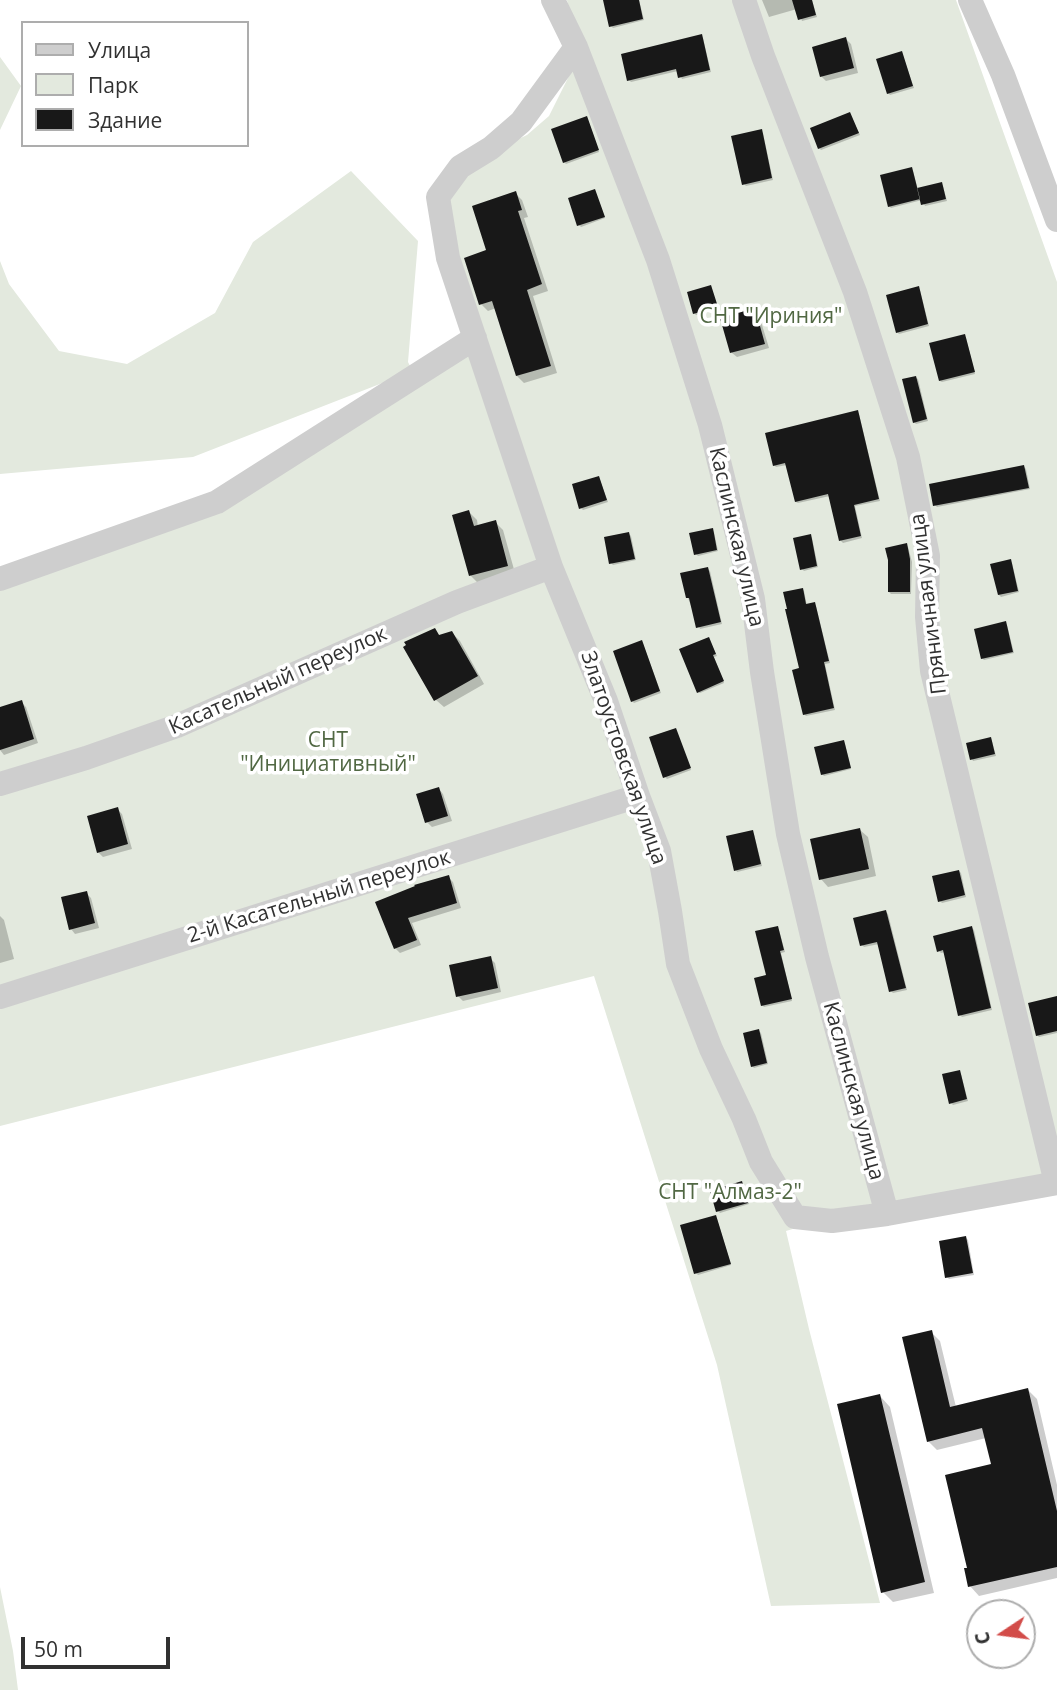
<!DOCTYPE html>
<meta charset="utf-8">
<style>
body{margin:0}
#map{position:relative;width:1057px;height:1690px;overflow:hidden;background:#fff;font-family:"Open Sans",sans-serif}
canvas{display:block}
.legend{position:absolute;left:21px;top:21px;width:228px;height:126px;box-sizing:border-box;background:#fff;border:2px solid #adadad;margin:0;padding:9px 12px;list-style:none;font-size:21px;color:#313131}
.legend li{display:flex;align-items:center;gap:14px;height:35px}
.legend b{width:35px;border:2px solid #adadad}
.north{position:absolute;left:966px;top:1599px;width:70px;height:70px;box-sizing:border-box;background:#fff;border:2px solid #adadad;border-radius:50%;rotate:257deg;font-size:19px;font-weight:700;line-height:28px;text-align:center;color:#313131}
.north::after{content:'';display:block;margin:auto;width:24px;height:32px;background:#d24c49;clip-path:polygon(50% 0,100% 100%,50% 72%,0 100%)}
.scale{position:absolute;left:21px;top:1637px;width:149px;height:32px;box-sizing:border-box;border:4px solid #313131;border-top:0;padding-left:9px;font-size:21px;line-height:24px;white-space:nowrap;color:#313131;-webkit-text-stroke:5px #fff;paint-order:stroke}
</style>
<div id="map">
<canvas width="1057" height="1690"></canvas>
<ul class="legend">
<li><b style="height:9px;background:#cecece"></b>Улица</li>
<li><b style="height:19px;background:#e3e9de"></b>Парк</li>
<li><b style="height:19px;background:#181818"></b>Здание</li>
</ul>
<div class="north">С</div>
<div class="scale">50 m</div>
</div>
<script>
const ctx = document.querySelector('canvas').getContext('2d');
ctx.lineJoin = 'round';
function fillPath(path, color) { ctx.fillStyle = color; ctx.fill(path, 'evenodd'); }
const shape = rows => new Path2D(rows.map(r => 'M' + r).join(''));
function trace(path, color, width, dash) { ctx.strokeStyle = color; ctx.lineWidth = width; ctx.lineCap = dash ? 'butt' : 'round'; ctx.setLineDash(dash || []); ctx.stroke(path); }
function label(font, color, halo, rows, align = 'center') {
  ctx.font = font + ' "Open Sans",sans-serif'; ctx.lineWidth = 7; ctx.setLineDash([]); ctx.textBaseline = 'middle'; ctx.strokeStyle = halo; ctx.fillStyle = color; for (const [text, x, y, turn = 0] of rows) {
    ctx.save(); ctx.translate(x, y); ctx.rotate((+turn || 0) * Math.PI / 180); ctx.textAlign = isNaN(turn) ? turn : align; if (halo) ctx.strokeText(text, 0, 0); ctx.fillText(text, 0, 0); ctx.restore();
  }
}
fillPath(shape([
 [567,0,956,0,1057,282,1057,1186,826,1219,786,1231,809,1329,880,1603,771,1606,717,1365,594,976,0,1126,0,570,215,496,408,373,193,457,0,474,0,261,9,284,59,351,127,364,215,313,253,242,351,171,418,241,408,362,412,370,477,330,444,196,455,169,527,135,549,116,573,68,570,15],
 [0,57,21,86,0,130],
 [0,1587,13,1651,18,1690,0,1690]
]), '#e3e9de');
fillPath(shape([
 [605,0,639,0,644,20,613,28,611,26],
 [762,0,812,0,817,17,802,21,797,9,769,17],
 [701,36,703,38,711,72,682,79,678,71,631,82,629,80],
 [846,39,851,44,858,73,826,81,821,76],
 [902,53,914,88,890,95,888,93],
 [850,114,860,135,821,150,819,148],
 [588,120,599,152,566,164,564,162],
 [761,131,763,133,773,180,746,186,744,184],
 [911,169,913,171,918,190,941,184,943,186,947,201,925,206,922,200,891,208,889,206],
 [595,191,605,218,581,227,579,225],
 [515,193,522,200,528,217,524,218,548,291,533,296,557,373,524,383,517,376,496,308,488,311,481,304,488,252],
 [711,287,718,309,696,315,694,313],
 [918,288,920,290,929,326,899,334,897,332],
 [754,310,759,315,769,348,737,357,732,353,722,319],
 [964,336,966,338,975,374,942,382,940,381],
 [916,378,918,379,928,421,916,424,914,422],
 [857,412,859,414,880,501,855,506,862,538,843,543,841,541,830,496,798,503,796,502,787,465,776,467,774,465],
 [1024,467,1026,469,1030,489,937,507,935,505],
 [599,478,608,502,583,510,581,508],
 [469,512,477,520,478,527,495,522,503,530,515,573,478,583,471,576],
 [712,530,714,532,718,551,698,556,696,554],
 [629,534,631,536,636,560,613,565,611,563],
 [810,536,812,538,818,567,804,571,802,569],
 [906,545,908,547,912,562,911,594,891,594,889,592],
 [1010,561,1012,563,1019,592,1001,597,999,595],
 [708,569,710,571,722,624,700,629,688,598],
 [802,589,804,591,807,606,814,604,816,606,830,663,825,664,835,710,806,716,804,714,801,669],
 [1005,623,1007,625,1014,653,984,660,982,658],
 [435,630,440,636,452,633,460,641,484,684,444,707,436,700],
 [710,641,717,656,714,657,724,683,700,693,698,692],
 [643,644,661,693,634,703,632,701],
 [21,702,26,707,38,743,4,755,0,750,0,709],
 [676,730,691,770,667,779,665,777],
 [991,739,992,741,996,756,973,761,972,759],
 [844,742,845,744,851,769,824,776,822,774],
 [439,789,443,794,452,821,432,827,427,822],
 [117,809,122,814,132,849,103,857,98,852],
 [860,830,868,837,876,876,828,887,821,879],
 [752,832,754,834,762,866,737,872,736,870],
 [959,871,961,873,966,897,942,903,940,901],
 [448,877,453,882,461,908,412,923,421,945,400,953,395,948,378,903],
 [86,893,91,898,99,928,75,934,71,929],
 [886,912,888,914,907,990,893,993,891,991,879,944,864,947,862,945],
 [0,916,4,920,14,959,0,963],
 [777,928,779,930,785,952,781,953,792,1001,764,1007,762,1005],
 [972,928,974,930,992,1010,962,1017,960,1015,945,952,941,953,939,951],
 [490,958,495,963,501,992,463,1001,458,996],
 [1057,998,1057,1033,1039,1037,1037,1035],
 [759,1031,761,1033,768,1064,754,1068,752,1066],
 [959,1072,961,1074,968,1101,953,1105,951,1103],
 [742,1183,749,1204,720,1213,718,1211],
 [717,1219,731,1265,698,1275,696,1273],
 [966,1238,968,1240,974,1275,949,1279,947,1277],
 [931,1332,940,1341,956,1407,1028,1390,1037,1399,1057,1485,1057,1578,979,1596,970,1586,969,1569,993,1466,986,1438,937,1450,928,1441],
 [880,1396,890,1407,934,1593,893,1602,883,1592]
]), '#0003');
fillPath(shape([
 [603,0,639,0,643,19,609,27],
 [792,0,812,0,816,15,798,20],
 [702,34,710,70,678,78,676,69,627,81,621,54],
 [846,37,854,68,820,77,812,47],
 [902,51,913,86,887,94,876,59],
 [850,112,859,133,818,149,810,128],
 [587,116,599,150,563,163,551,129],
 [762,129,772,178,742,185,731,136],
 [912,167,920,199,888,207,880,175],
 [942,182,946,199,921,205,917,188],
 [595,189,605,217,577,226,568,198],
 [516,191,522,210,518,211,542,284,527,290,551,366,516,376,492,301,479,305,464,258,486,250,472,206],
 [711,285,718,307,693,314,687,292],
 [919,286,928,324,896,333,886,295],
 [755,308,765,344,730,353,720,318],
 [965,334,975,372,939,381,929,343],
 [916,376,927,419,913,423,902,379],
 [858,410,879,499,854,505,861,536,839,541,828,494,795,502,785,463,773,466,765,433],
 [1024,465,1029,488,933,506,929,484],
 [599,476,607,500,579,509,572,484],
 [469,510,474,526,496,520,508,566,469,576,452,515],
 [713,528,717,550,694,555,689,533],
 [629,532,635,559,609,564,604,537],
 [811,534,817,566,800,570,793,538],
 [907,543,910,559,910,592,888,592,888,560,885,548],
 [1011,559,1018,591,998,595,990,564],
 [708,567,721,622,696,628,689,598,686,598,680,573],
 [803,588,806,604,815,602,829,661,824,662,834,708,803,715,792,670,799,668,785,609,787,609,783,592],
 [1006,621,1013,652,981,659,974,629],
 [435,628,439,635,452,631,478,676,434,701,403,647,406,645,404,642],
 [709,637,716,654,713,655,724,681,697,693,679,649],
 [642,640,660,691,631,702,613,651],
 [22,700,34,739,0,750,0,707],
 [676,728,691,768,663,778,649,737],
 [991,737,995,754,970,760,966,743],
 [844,740,851,768,821,775,814,747],
 [439,787,448,816,425,823,416,794],
 [118,807,128,844,97,853,87,816],
 [860,828,869,869,819,880,810,839],
 [753,830,761,864,734,871,726,836],
 [959,870,965,895,938,902,932,876],
 [449,875,457,903,408,918,417,940,394,949,375,902,415,886,414,885],
 [87,891,95,923,69,930,61,897],
 [886,910,906,988,889,992,877,942,860,946,853,918],
 [778,926,784,950,780,951,792,999,761,1006,754,978,766,975,755,931],
 [972,926,991,1008,958,1016,943,950,937,952,933,936],
 [491,956,498,988,456,997,449,965],
 [1057,996,1057,1031,1036,1036,1028,1003],
 [759,1029,767,1063,751,1067,743,1033],
 [960,1070,967,1099,949,1104,942,1074],
 [742,1181,748,1203,716,1212,710,1191],
 [716,1215,731,1264,694,1274,680,1225],
 [966,1236,973,1273,945,1278,939,1241],
 [932,1330,950,1407,1028,1388,1057,1511,1057,1567,968,1587,964,1568,967,1568,945,1475,991,1464,982,1428,927,1442,902,1337],
 [880,1394,925,1582,881,1593,837,1404]
]), '#181818');
trace(shape([
 [553,0,576,47,658,260,710,425,753,599,762,672,788,834,817,957,887,1214],
 [744,0,763,56,855,292,908,457,928,556,927,617,932,671,1056,1183],
 [970,0,1003,75,1057,220],
 [576,47,521,122,491,148,460,167,438,197,448,258,551,567,606,701,638,796,659,851,670,911,678,964,711,1049,744,1119,761,1162,795,1217,832,1221,887,1214,1057,1183],
 [0,579,217,502,475,338],
 [0,784,86,758,177,726,457,602,551,567],
 [0,997,638,796]
]), '#cecece', 24);
label('21px', '#516843', '#fff', [
 ["СНТ \"Ириния\"",771,317],
 ["СНТ",328,741],
 ["\"Инициативный\"",328,765],
 ["СНТ \"Алмаз-2\"",730,1193]
]);
label('21px', '#313131', '#fff', [
 ["Каслинская улица",736,537,77],
 ["Пряничная улица",929,604,-97],
 ["Касательный переулок",278,681,-24],
 ["Златоустовская улица",623,758,71],
 ["2-й Касательный переулок",319,897,-17],
 ["Каслинская улица",853,1091,75]
]);
</script>
